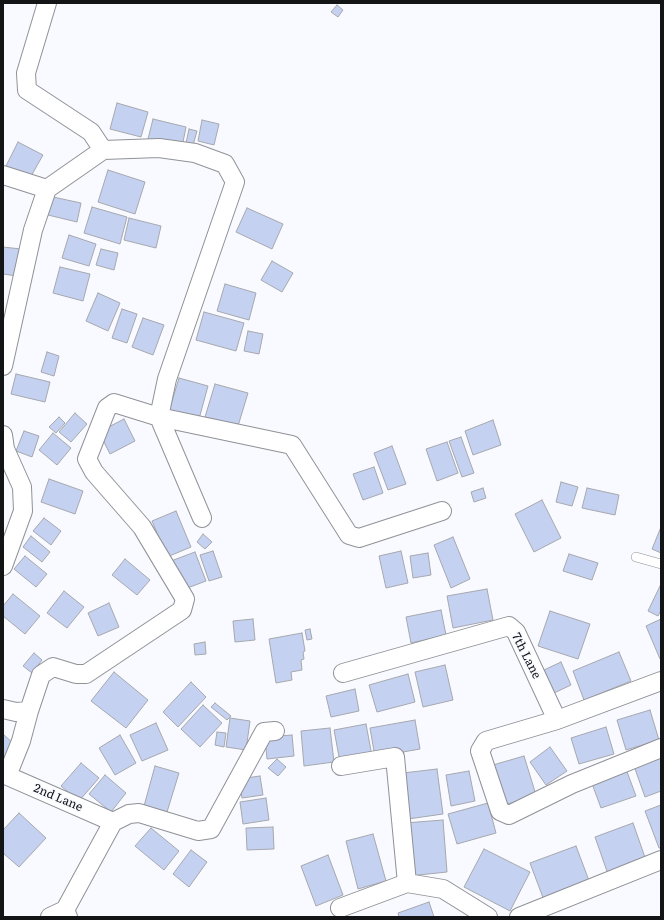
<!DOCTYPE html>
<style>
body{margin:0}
#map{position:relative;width:664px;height:920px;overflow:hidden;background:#f8faff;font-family:Literata,serif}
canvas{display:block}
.frame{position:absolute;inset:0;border:4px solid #131416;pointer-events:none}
</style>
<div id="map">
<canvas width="664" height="920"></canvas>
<div class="frame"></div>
</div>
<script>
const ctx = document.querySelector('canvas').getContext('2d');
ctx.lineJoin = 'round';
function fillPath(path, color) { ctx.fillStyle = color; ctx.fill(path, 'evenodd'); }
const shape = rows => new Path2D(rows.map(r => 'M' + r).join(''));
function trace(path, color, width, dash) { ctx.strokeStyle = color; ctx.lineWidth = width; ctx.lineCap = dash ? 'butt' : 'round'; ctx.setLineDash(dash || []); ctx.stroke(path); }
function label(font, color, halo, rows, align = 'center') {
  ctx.font = font + ' Literata,serif'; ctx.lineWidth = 3.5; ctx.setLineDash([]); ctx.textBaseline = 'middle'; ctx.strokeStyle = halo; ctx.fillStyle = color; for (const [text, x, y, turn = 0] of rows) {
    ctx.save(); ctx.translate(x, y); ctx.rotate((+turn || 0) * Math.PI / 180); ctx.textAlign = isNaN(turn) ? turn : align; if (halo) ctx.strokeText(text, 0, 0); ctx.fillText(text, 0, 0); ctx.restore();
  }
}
const building = shape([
 [337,5,343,10,338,17,331,12,337,5],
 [117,103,148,112,141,137,110,129,117,103],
 [153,119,186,127,182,147,148,139,153,119],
 [202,120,219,124,214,145,198,141,202,120],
 [189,129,197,131,192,149,185,148,189,129],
 [18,142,43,155,30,178,6,166,18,142],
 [108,170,145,182,135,214,98,202,108,170],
 [53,197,81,203,77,222,48,215,53,197],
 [92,207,127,217,120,244,84,233,92,207],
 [247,208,283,224,272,249,236,232,247,208],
 [129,218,161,226,156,248,124,240,129,218],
 [69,235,96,244,89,266,62,258,69,235],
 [3,247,21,249,17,276,3,274,3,247],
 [101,249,118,253,114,270,96,265,101,249],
 [272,261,293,273,282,292,261,280,272,261],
 [60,267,90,274,83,301,53,293,60,267],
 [225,284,256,293,249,320,217,311,225,284],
 [98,293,120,303,108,331,86,321,98,293],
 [122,309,137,314,127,343,112,338,122,309],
 [204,312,244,323,236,351,196,340,204,312],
 [143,318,164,325,153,355,132,347,143,318],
 [248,331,263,334,259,354,244,351,248,331],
 [47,352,59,356,54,376,41,372,47,352],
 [16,374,50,382,45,402,11,394,16,374],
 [179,378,208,386,199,419,169,411,179,378],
 [215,384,248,393,238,426,205,417,215,384],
 [75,413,87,424,71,442,59,432,75,413],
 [59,417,65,423,56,433,49,427,59,417],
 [124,419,135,441,110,454,99,432,124,419],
 [493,420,501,445,473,455,465,431,493,420],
 [24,431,39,436,32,457,16,451,24,431],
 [53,433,71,448,57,465,39,450,53,433],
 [461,437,474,473,462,477,449,441,461,437],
 [447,442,458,473,437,481,426,449,447,442],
 [392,446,406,484,388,490,374,453,392,446],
 [374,467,383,493,363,500,353,474,374,467],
 [49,479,83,491,75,514,41,502,49,479],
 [561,482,578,487,572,506,556,502,561,482],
 [483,488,486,498,474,502,471,492,483,488],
 [587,488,619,495,615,515,582,508,587,488],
 [542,500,561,538,534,552,515,514,542,500],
 [176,511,191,547,167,557,152,521,176,511],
 [44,518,61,531,51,545,33,531,44,518],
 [661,527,661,553,652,549,661,527],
 [203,534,212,542,205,549,197,542,203,534],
 [31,536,50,552,42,562,23,547,31,536],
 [453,537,470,579,451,588,434,545,453,537],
 [213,551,222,577,209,581,200,555,213,551],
 [401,551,408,583,386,588,379,556,401,551],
 [195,552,206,581,182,590,171,561,195,552],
 [428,553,431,575,413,578,410,556,428,553],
 [569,554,598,563,592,580,563,571,569,554],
 [25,556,47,574,36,587,14,569,25,556],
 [125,559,150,580,137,595,112,575,125,559],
 [661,584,661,610,658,616,648,611,661,584],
 [487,589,493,620,453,628,447,596,487,589],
 [64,591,84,607,67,628,47,613,64,591],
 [13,594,40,616,25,634,3,616,3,606,13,594],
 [109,603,119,627,98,636,88,613,109,603],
 [441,610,446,635,411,643,406,617,441,610],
 [550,611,590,624,578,659,538,646,550,611],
 [253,619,255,640,235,642,233,621,253,619],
 [661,619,661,658,660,659,646,626,661,619],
 [310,629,312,639,307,640,305,630,310,629],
 [302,633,305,651,303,652,304,659,301,660,302,670,291,672,292,680,276,683,269,639,302,633],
 [205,642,206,654,195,655,194,644,205,642],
 [619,652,631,681,584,700,573,671,619,652],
 [34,653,42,660,32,673,23,666,34,653],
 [561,662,571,685,554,693,544,670,561,662],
 [445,665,453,700,423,707,415,672,445,665],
 [114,672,148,700,126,728,91,701,114,672],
 [408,674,415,702,377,712,369,685,408,674],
 [191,682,206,697,178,727,163,712,191,682],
 [355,689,359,711,331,717,326,696,355,689],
 [215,703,231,716,227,720,211,707,215,703],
 [203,705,222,723,200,747,181,729,203,705],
 [650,710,659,740,626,750,617,720,650,710],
 [230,718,250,721,246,750,226,747,230,718],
 [415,720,420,749,375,757,370,728,415,720],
 [156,723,168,750,142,761,130,735,156,723],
 [366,724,372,756,340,762,334,730,366,724],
 [606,727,614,754,579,764,571,738,606,727],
 [330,728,334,762,304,766,301,731,330,728],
 [217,732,226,733,224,747,215,745,217,732],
 [3,734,15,745,3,760,3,734],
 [120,735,136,763,115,775,99,748,120,735],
 [292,735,294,756,267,759,265,737,292,735],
 [550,747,567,771,546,785,530,762,550,747],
 [661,755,661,791,645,797,634,766,661,755],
 [524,756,536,795,505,805,493,765,524,756],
 [277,759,286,767,278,776,268,768,277,759],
 [81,763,99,778,79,801,61,786,81,763],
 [155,766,179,773,167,812,144,806,155,766],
 [437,769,443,814,408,819,403,773,437,769],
 [626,769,636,796,601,808,591,781,626,769],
 [469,771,475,801,451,806,446,775,469,771],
 [105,775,126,793,111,812,89,794,105,775],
 [260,776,263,795,242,798,239,779,260,776],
 [266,798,269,820,243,824,240,802,266,798],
 [488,803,496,833,457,844,448,814,488,803],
 [661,805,661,848,659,848,645,811,661,805],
 [19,813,46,838,19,867,3,853,3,830,19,813],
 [443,820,447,872,409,876,405,823,443,820],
 [633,823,647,863,609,877,595,837,633,823],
 [273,827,274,849,247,850,246,828,273,827],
 [151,828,179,851,164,870,135,846,151,828],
 [373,834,386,881,358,889,346,841,373,834],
 [576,846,591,886,545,903,530,863,576,846],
 [484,849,530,872,510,911,464,887,484,849],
 [191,850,207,862,189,887,173,874,191,850],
 [328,855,343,895,316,906,301,866,328,855],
 [429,902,434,917,399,917,398,913,429,902]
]);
fillPath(building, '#c4d1f1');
trace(building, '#a6a8ad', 1);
const service = shape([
 [636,557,661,564]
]);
const minor = shape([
 [3,175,47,189],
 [3,366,33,230,47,189,103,150,91,132,27,90,26,73,47,3],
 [159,417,292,445,349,535,359,538,442,511],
 [159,417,202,518],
 [3,435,5,449,22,487,23,511,3,566],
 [343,673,509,626,516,632,557,720,661,681],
 [3,709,16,712,29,711,41,675,53,667,76,674,86,674,182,610,185,599,142,527,94,472,87,459,107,408,114,403,159,417,167,379,235,182,225,164,195,153,159,148,103,150],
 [557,720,486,741,480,751,500,811,509,815,572,784,661,748],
 [341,766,395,757,407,883,443,889,488,917],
 [3,774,113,822],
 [7,776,21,741,29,711],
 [340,908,407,883],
 [50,917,65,910],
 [68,917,65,910,113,822,129,814,139,813,198,831,211,829,264,732,275,731],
 [519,917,661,860]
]);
trace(service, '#909296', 10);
trace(minor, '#909296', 20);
trace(service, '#fff', 9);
trace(minor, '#fff', 18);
label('12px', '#131416', '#f8faff', [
 ["7th Lane",526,656,63],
 ["2nd Lane",58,798,23]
]);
</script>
